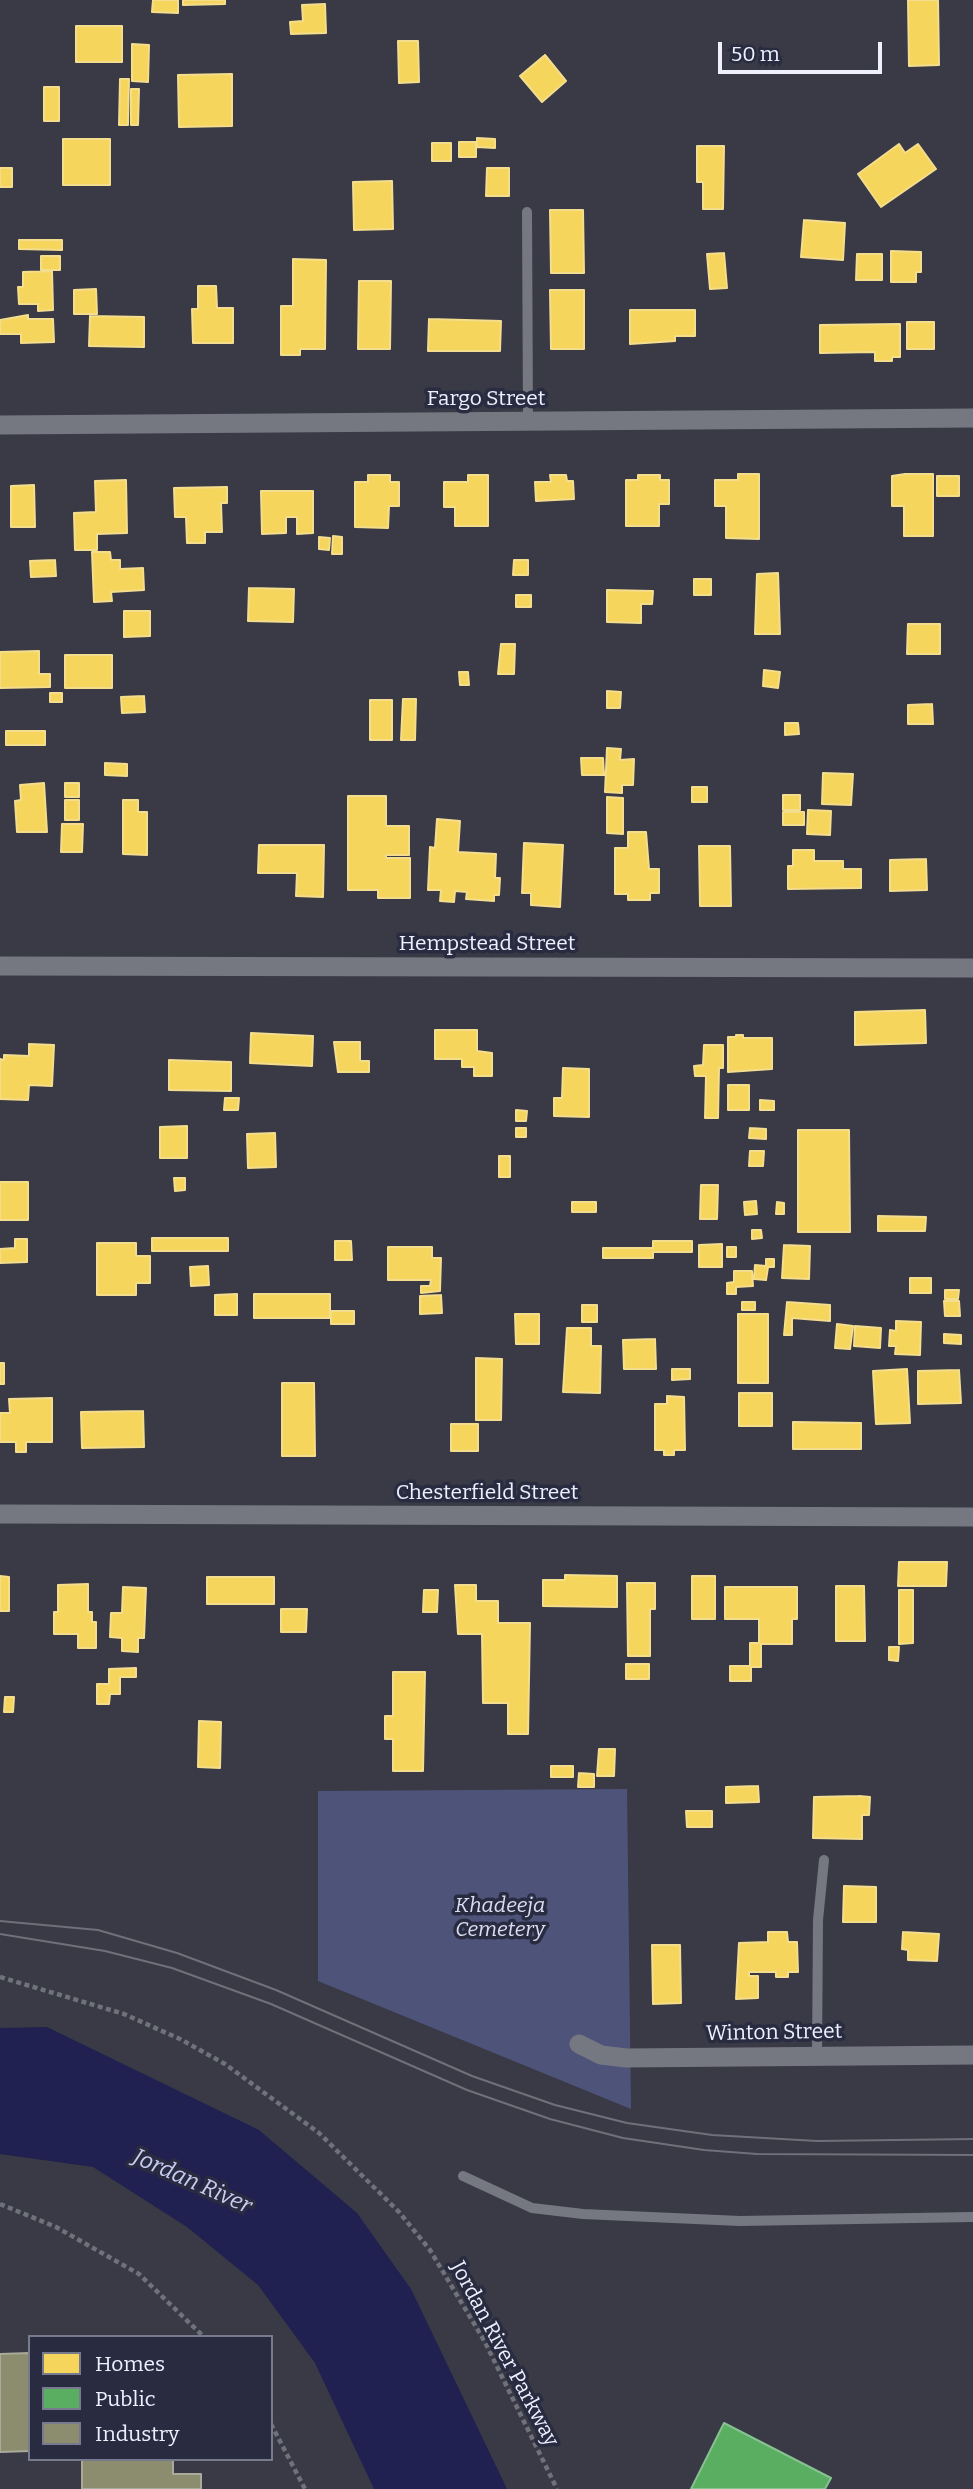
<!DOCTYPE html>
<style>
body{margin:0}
#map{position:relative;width:973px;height:2489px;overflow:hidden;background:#393a45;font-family:Bitter,serif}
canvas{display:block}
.legend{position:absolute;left:28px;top:2335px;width:245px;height:126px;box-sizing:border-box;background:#292c41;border:2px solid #787a8d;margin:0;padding:9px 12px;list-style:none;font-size:21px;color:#eef0fe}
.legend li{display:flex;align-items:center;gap:14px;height:35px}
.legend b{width:35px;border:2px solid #787a8d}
.scale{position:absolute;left:718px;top:42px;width:164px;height:32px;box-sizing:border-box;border:4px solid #eef0fe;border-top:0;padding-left:9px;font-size:21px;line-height:24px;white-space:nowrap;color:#eef0fe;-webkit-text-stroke:5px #292c41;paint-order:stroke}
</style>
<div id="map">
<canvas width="973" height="2489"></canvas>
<ul class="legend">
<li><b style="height:19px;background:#f6d55c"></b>Homes</li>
<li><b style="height:19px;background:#5aae61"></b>Public</li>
<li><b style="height:19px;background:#8c8c6e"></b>Industry</li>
</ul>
<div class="scale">50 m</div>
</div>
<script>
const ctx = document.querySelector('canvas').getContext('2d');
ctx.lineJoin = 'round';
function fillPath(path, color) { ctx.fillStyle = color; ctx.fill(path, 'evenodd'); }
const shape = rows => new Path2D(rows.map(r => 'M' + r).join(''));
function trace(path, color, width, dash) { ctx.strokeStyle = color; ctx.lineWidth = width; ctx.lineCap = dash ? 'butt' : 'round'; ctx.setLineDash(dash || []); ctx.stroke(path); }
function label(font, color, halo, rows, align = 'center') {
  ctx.font = font + ' Bitter,serif'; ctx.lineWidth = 7; ctx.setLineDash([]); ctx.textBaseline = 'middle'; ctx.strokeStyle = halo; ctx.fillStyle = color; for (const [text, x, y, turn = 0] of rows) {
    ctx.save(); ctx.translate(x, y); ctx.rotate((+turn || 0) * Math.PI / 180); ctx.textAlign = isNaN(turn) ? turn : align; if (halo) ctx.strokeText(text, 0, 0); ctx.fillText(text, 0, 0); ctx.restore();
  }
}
fillPath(shape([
 [627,1789,631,2109,318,1981,318,1791]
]), '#4e537a');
fillPath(shape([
 [47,2027,259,2130,357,2213,411,2289,507,2489,374,2489,315,2363,258,2285,187,2227,93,2167,0,2154,0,2028]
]), '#202051');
const homes = shape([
 [153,0,178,0,178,13,152,12,153,0],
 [183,0,225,0,225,4,183,5,183,0],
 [908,0,938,0,939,65,909,66,908,0],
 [325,4,326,33,291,34,290,22,303,21,302,5,325,4],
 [76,26,122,26,122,62,76,62,76,26],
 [398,41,418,41,419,82,399,83,398,41],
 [132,44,149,45,148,82,132,81,132,44],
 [545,55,566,81,542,102,520,76,545,55],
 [232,74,232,126,179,127,178,75,232,74],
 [120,79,129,79,128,125,119,125,120,79],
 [44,87,59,87,59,121,44,121,44,87],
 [131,89,139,89,138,125,131,125,131,89],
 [477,138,495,139,495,148,477,147,477,138],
 [63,139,110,139,110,185,63,185,63,139],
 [459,142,476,142,476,157,459,157,459,142],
 [432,143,451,143,451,161,432,161,432,143],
 [899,144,905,153,918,144,936,169,881,207,858,174,899,144],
 [697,146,724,146,723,209,703,209,703,182,697,182,697,146],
 [0,168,12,168,12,187,0,187,0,168],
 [487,168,509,168,509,196,486,196,487,168],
 [392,181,393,229,354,230,353,182,392,181],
 [550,210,583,210,584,273,551,273,550,210],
 [804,220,845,223,843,260,801,257,804,220],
 [19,240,62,240,62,250,19,249,19,240],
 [891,251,921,252,921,272,916,272,916,282,891,282,891,251],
 [724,253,727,288,710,289,707,254,724,253],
 [857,254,882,254,882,280,856,280,857,254],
 [41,256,60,256,60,270,41,270,41,256],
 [293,259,326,260,325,349,300,349,300,355,281,355,281,306,293,306,293,259],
 [52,271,53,310,38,311,38,304,19,304,18,287,23,287,23,272,52,271],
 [359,281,391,281,390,349,358,349,359,281],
 [198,286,216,286,217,308,233,308,233,343,193,343,192,309,198,309,198,286],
 [96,289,97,314,74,314,74,290,96,289],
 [550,290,584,290,584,349,551,349,550,290],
 [630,310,695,310,695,336,675,336,675,341,630,344,630,310],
 [28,315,28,319,53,319,54,342,21,343,21,334,0,334,0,320,28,315],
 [90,316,144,317,144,347,89,346,90,316],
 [429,319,501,321,500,351,428,351,429,319],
 [907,322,934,322,934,349,907,349,907,322],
 [900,324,900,357,892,357,892,361,875,361,875,352,820,353,820,325,900,324],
 [738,474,759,474,759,539,726,538,726,506,715,506,715,480,738,480,738,474],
 [905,474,933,474,933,536,904,536,904,506,892,506,892,476,905,474],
 [368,475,390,475,390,482,399,482,399,506,389,506,388,528,355,527,355,482,368,482,368,475],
 [468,475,488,475,488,526,455,526,455,507,444,507,444,482,468,482,468,475],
 [550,475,566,475,567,481,573,481,574,499,536,501,535,482,551,482,550,475],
 [638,475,660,475,660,480,669,480,669,504,659,504,659,526,626,526,626,480,638,480,638,475],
 [937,476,959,476,959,496,937,496,937,476],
 [126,480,127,533,97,534,97,550,75,550,74,513,96,512,95,481,126,480],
 [34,485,35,527,11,527,11,486,34,485],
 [227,487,227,503,221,503,222,532,205,532,205,543,187,543,186,517,175,517,174,488,227,487],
 [261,491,313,491,313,533,297,534,297,517,286,517,286,533,262,534,261,491],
 [333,536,342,537,342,554,332,554,333,536],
 [319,537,330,538,329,550,319,549,319,537],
 [92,552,110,552,111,560,120,560,120,569,143,568,144,590,111,592,112,601,94,602,92,552],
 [55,560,56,576,31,577,30,561,55,560],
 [514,560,528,560,528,575,513,575,514,560],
 [778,573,780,634,755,634,757,574,778,573],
 [694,579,711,579,711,595,694,595,694,579],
 [249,588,294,589,293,622,248,621,249,588],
 [607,590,653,591,652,604,641,604,641,623,607,622,607,590],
 [516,595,531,595,531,607,516,607,516,595],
 [124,611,150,611,150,636,124,637,124,611],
 [908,624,940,624,940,654,907,654,908,624],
 [501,644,515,644,514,674,498,674,501,644],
 [39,651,39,674,50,674,50,687,0,688,0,652,39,651],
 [65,655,112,655,112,688,65,688,65,655],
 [764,670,780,672,778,688,763,686,764,670],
 [459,672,468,672,469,685,460,685,459,672],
 [607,691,621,692,620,708,607,708,607,691],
 [50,693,62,693,62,702,50,702,50,693],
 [144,696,145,712,122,713,121,697,144,696],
 [403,699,416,699,415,740,401,740,403,699],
 [370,700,392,700,392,740,370,740,370,700],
 [932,704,933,724,908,724,908,705,932,704],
 [785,723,798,723,799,734,785,735,785,723],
 [6,731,45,731,45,745,6,745,6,731],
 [607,748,621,749,620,760,634,759,633,785,622,785,622,793,605,792,607,748],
 [581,758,603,758,604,775,582,775,581,758],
 [105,763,127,764,127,776,105,775,105,763],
 [823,773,853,774,851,805,822,804,823,773],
 [44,783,47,832,17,832,15,801,21,800,20,785,44,783],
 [65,783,79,783,79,797,65,797,65,783],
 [692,787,707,787,707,802,692,802,692,787],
 [783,795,800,795,800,810,783,810,783,795],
 [348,796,386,796,386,826,409,826,409,855,386,855,386,858,410,858,410,898,378,898,378,890,348,890,348,796],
 [607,797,623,798,623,834,607,833,607,797],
 [65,800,79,800,79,820,65,820,65,800],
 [123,800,138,800,138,812,147,812,147,855,123,854,123,800],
 [808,810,831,811,830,835,807,834,808,810],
 [783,812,804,812,804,825,783,825,783,812],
 [437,819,460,821,458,852,496,854,495,878,500,878,499,895,494,895,494,901,466,899,467,892,455,891,454,902,440,901,441,890,428,890,430,847,435,848,437,819],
 [62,824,83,824,82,852,61,852,62,824],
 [628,832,646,832,649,869,659,869,659,893,650,893,650,900,628,900,628,894,615,894,615,848,628,848,628,832],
 [524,843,563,845,560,907,531,905,531,893,522,893,524,843],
 [259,845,324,845,323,897,296,896,297,873,258,873,259,845],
 [699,846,730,846,731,906,700,906,699,846],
 [793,850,814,850,814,861,843,861,843,869,861,869,861,888,788,889,788,866,793,866,793,850],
 [926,859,927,890,890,891,890,860,926,859],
 [925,1010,926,1043,855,1045,855,1012,925,1010],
 [435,1030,477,1030,477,1051,492,1053,492,1076,474,1076,474,1067,462,1067,462,1059,435,1059,435,1030],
 [251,1033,313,1036,312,1066,250,1063,251,1033],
 [736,1035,743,1035,743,1038,772,1038,772,1069,728,1072,728,1037,736,1037,736,1035],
 [334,1042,360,1042,360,1061,369,1061,369,1072,338,1072,334,1042],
 [29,1044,54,1045,52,1086,29,1085,28,1100,0,1099,0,1059,4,1060,4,1055,29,1056,29,1044],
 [704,1045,723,1045,723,1068,719,1068,718,1118,705,1118,706,1076,695,1076,694,1066,703,1065,704,1045],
 [169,1060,231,1062,231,1091,169,1090,169,1060],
 [563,1068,589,1069,589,1117,554,1116,554,1098,562,1098,563,1068],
 [728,1085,749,1085,749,1110,728,1110,728,1085],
 [225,1098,239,1098,238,1110,224,1110,225,1098],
 [760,1100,774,1101,774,1110,760,1110,760,1100],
 [516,1110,527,1111,526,1121,516,1121,516,1110],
 [187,1126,187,1158,160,1158,160,1127,187,1126],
 [516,1128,526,1128,526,1137,516,1137,516,1128],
 [750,1128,766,1129,766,1139,749,1138,750,1128],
 [798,1130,849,1130,850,1232,798,1232,798,1130],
 [275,1133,276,1167,248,1168,247,1134,275,1133],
 [750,1151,764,1151,763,1166,749,1166,750,1151],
 [499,1156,510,1156,510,1177,499,1177,499,1156],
 [174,1178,185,1178,185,1190,175,1191,174,1178],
 [0,1182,28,1182,28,1220,0,1220,0,1182],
 [701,1185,718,1185,717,1219,700,1219,701,1185],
 [756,1201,757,1214,745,1215,744,1202,756,1201],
 [572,1202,596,1202,596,1212,572,1212,572,1202],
 [777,1202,784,1203,784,1214,776,1214,777,1202],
 [878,1216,926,1217,925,1231,878,1231,878,1216],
 [752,1230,761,1230,762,1238,752,1239,752,1230],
 [152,1238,228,1238,228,1251,152,1251,152,1238],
 [15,1239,27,1239,27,1262,0,1263,0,1249,15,1248,15,1239],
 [335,1241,351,1241,352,1260,335,1260,335,1241],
 [653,1241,692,1241,692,1252,653,1252,653,1258,603,1258,603,1248,653,1248,653,1241],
 [97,1243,136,1243,136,1256,150,1256,150,1283,136,1283,136,1295,97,1295,97,1243],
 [722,1244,722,1267,699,1267,699,1245,722,1244],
 [784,1245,810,1246,809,1279,782,1278,784,1245],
 [388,1247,432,1247,432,1258,441,1258,440,1291,421,1293,421,1286,430,1286,431,1280,388,1280,388,1247],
 [727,1247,736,1247,736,1257,727,1257,727,1247],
 [766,1259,774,1259,774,1267,768,1267,766,1280,754,1279,755,1265,766,1266,766,1259],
 [208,1266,209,1285,191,1286,190,1267,208,1266],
 [734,1271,752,1271,753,1286,736,1287,736,1294,727,1294,727,1283,734,1282,734,1271],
 [910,1278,931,1278,931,1293,910,1293,910,1278],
 [945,1290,959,1290,958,1299,945,1299,945,1290],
 [237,1294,237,1315,215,1315,215,1295,237,1294],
 [254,1294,330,1294,330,1318,254,1318,254,1294],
 [441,1295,442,1313,420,1314,420,1296,441,1295],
 [944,1301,959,1301,960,1316,945,1316,944,1301],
 [742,1302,755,1302,755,1310,742,1310,742,1302],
 [787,1302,830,1305,830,1321,792,1318,792,1335,784,1335,787,1302],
 [582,1305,597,1305,597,1322,582,1322,582,1305],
 [331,1311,354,1311,354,1324,331,1324,331,1311],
 [515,1314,539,1314,539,1344,516,1344,515,1314],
 [738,1314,768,1314,768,1383,738,1383,738,1314],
 [896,1321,921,1322,920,1355,895,1354,896,1346,889,1346,890,1330,896,1331,896,1321],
 [837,1324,853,1326,850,1349,835,1348,837,1324],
 [855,1326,881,1328,880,1348,854,1346,855,1326],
 [567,1328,591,1328,591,1346,601,1346,600,1393,563,1392,567,1328],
 [944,1334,961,1335,961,1344,944,1343,944,1334],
 [655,1339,656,1369,624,1369,623,1340,655,1339],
 [476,1358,502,1359,501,1420,476,1420,476,1358],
 [0,1363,4,1363,4,1384,0,1384,0,1363],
 [672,1369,690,1369,690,1379,672,1380,672,1369],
 [907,1369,910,1423,876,1424,873,1371,907,1369],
 [959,1370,961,1403,918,1404,918,1371,959,1370],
 [282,1383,314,1383,315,1456,282,1456,282,1383],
 [739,1393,772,1393,772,1426,739,1426,739,1393],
 [667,1396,684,1397,685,1450,674,1450,674,1455,664,1455,664,1450,655,1450,655,1404,667,1404,667,1396],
 [52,1398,52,1442,26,1442,26,1452,16,1452,16,1442,0,1442,0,1413,10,1413,9,1399,52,1398],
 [143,1411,144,1447,82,1448,81,1412,143,1411],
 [793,1422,861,1423,861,1449,793,1449,793,1422],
 [451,1424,478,1424,478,1451,451,1451,451,1424],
 [899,1562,947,1562,946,1586,898,1586,899,1562],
 [565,1575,617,1576,617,1607,543,1606,543,1580,565,1580,565,1575],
 [0,1576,9,1577,9,1611,0,1611,0,1576],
 [692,1576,715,1576,715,1619,692,1619,692,1576],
 [207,1577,274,1577,274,1604,207,1604,207,1577],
 [627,1583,655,1583,655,1609,650,1609,650,1656,628,1656,627,1583],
 [88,1584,88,1612,92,1612,92,1622,96,1622,96,1648,78,1648,78,1634,54,1634,54,1612,58,1612,58,1585,88,1584],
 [455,1585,476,1585,476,1601,498,1601,498,1623,530,1623,528,1734,508,1734,508,1703,483,1703,482,1634,458,1634,455,1585],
 [836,1586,864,1586,865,1641,836,1641,836,1586],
 [123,1587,146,1588,144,1638,138,1638,138,1652,122,1651,122,1638,110,1637,111,1613,122,1613,123,1587],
 [725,1587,797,1587,797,1619,792,1619,792,1644,761,1644,761,1667,751,1667,751,1681,730,1681,730,1666,750,1666,750,1643,759,1643,759,1619,725,1619,725,1587],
 [424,1590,438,1590,437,1612,423,1612,424,1590],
 [899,1590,913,1590,913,1643,899,1644,899,1590],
 [281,1609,307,1609,306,1632,281,1632,281,1609],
 [889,1647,899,1647,898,1661,889,1660,889,1647],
 [626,1664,649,1664,649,1679,626,1679,626,1664],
 [136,1668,136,1677,120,1677,120,1694,110,1694,109,1704,97,1704,97,1684,109,1684,109,1669,136,1668],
 [393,1672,425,1672,423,1771,393,1771,393,1739,385,1739,385,1716,393,1716,393,1672],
 [5,1697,14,1697,13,1712,4,1712,5,1697],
 [199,1721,221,1722,220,1768,198,1767,199,1721],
 [599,1749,615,1749,614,1776,597,1776,599,1749],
 [551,1766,573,1766,573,1777,551,1777,551,1766],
 [579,1773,594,1774,594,1787,578,1787,579,1773],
 [758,1786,759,1802,726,1803,726,1787,758,1786],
 [859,1796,870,1797,869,1815,862,1815,862,1839,813,1838,814,1797,859,1796],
 [686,1811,712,1811,712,1827,687,1827,686,1811],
 [844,1886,876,1887,876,1922,843,1922,844,1886],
 [768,1932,787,1932,788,1942,797,1942,798,1972,788,1972,788,1977,776,1977,776,1972,749,1972,749,1976,758,1976,758,1998,736,1999,739,1943,768,1942,768,1932],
 [903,1932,939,1934,937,1961,908,1960,908,1950,902,1949,903,1932],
 [652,1945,680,1945,681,2003,653,2004,652,1945]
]);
fillPath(homes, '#f6d55c');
trace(homes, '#f4dd8d', 2);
const public = shape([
 [724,2423,831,2478,825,2489,691,2489,724,2423]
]);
fillPath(public, '#5aae61');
trace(public, '#86c290', 2);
const industry = shape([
 [30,2353,30,2451,0,2452,0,2354,30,2353],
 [82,2459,173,2459,173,2474,201,2474,201,2489,82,2489,82,2459]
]);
fillPath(industry, '#8c8c6e');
trace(industry, '#a9aa99', 2);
trace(shape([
 [0,1977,124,2014,180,2039,225,2064,319,2133,399,2212,430,2250,485,2342,557,2489],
 [0,2204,56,2227,139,2274,204,2337],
 [271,2424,305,2489]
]), '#70727b', 4.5, [5, 3.5]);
trace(shape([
 [527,212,528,421],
 [817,2055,818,1920,824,1860],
 [463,2176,532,2208,583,2214,740,2221,973,2217]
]), '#767881', 10);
trace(shape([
 [0,425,973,418],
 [0,966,973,968],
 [0,1514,973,1517],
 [579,2044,601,2055,626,2058,973,2055]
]), '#767881', 19);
trace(shape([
 [0,1921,98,1930,177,1953,276,1990,472,2076,555,2105,627,2123,712,2135,817,2141,973,2139],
 [0,1934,105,1951,172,1968,271,2004,467,2090,550,2119,623,2138,704,2150,757,2154,973,2155]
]), '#6f7079', 2);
label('21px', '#eef0fe', '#292c41', [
 ["Fargo Street",486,399],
 ["Hempstead Street",487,944],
 ["Chesterfield Street",487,1493],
 ["Winton Street",774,2033,-1],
 ["Jordan River Parkway",504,2354,62]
]);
label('italic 21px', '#dbdef0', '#292c41', [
 ["Khadeeja",500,1906],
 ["Cemetery",500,1930]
]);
label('italic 23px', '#c8cef2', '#292c41', [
 ["Jordan River",192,2182,24]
]);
</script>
